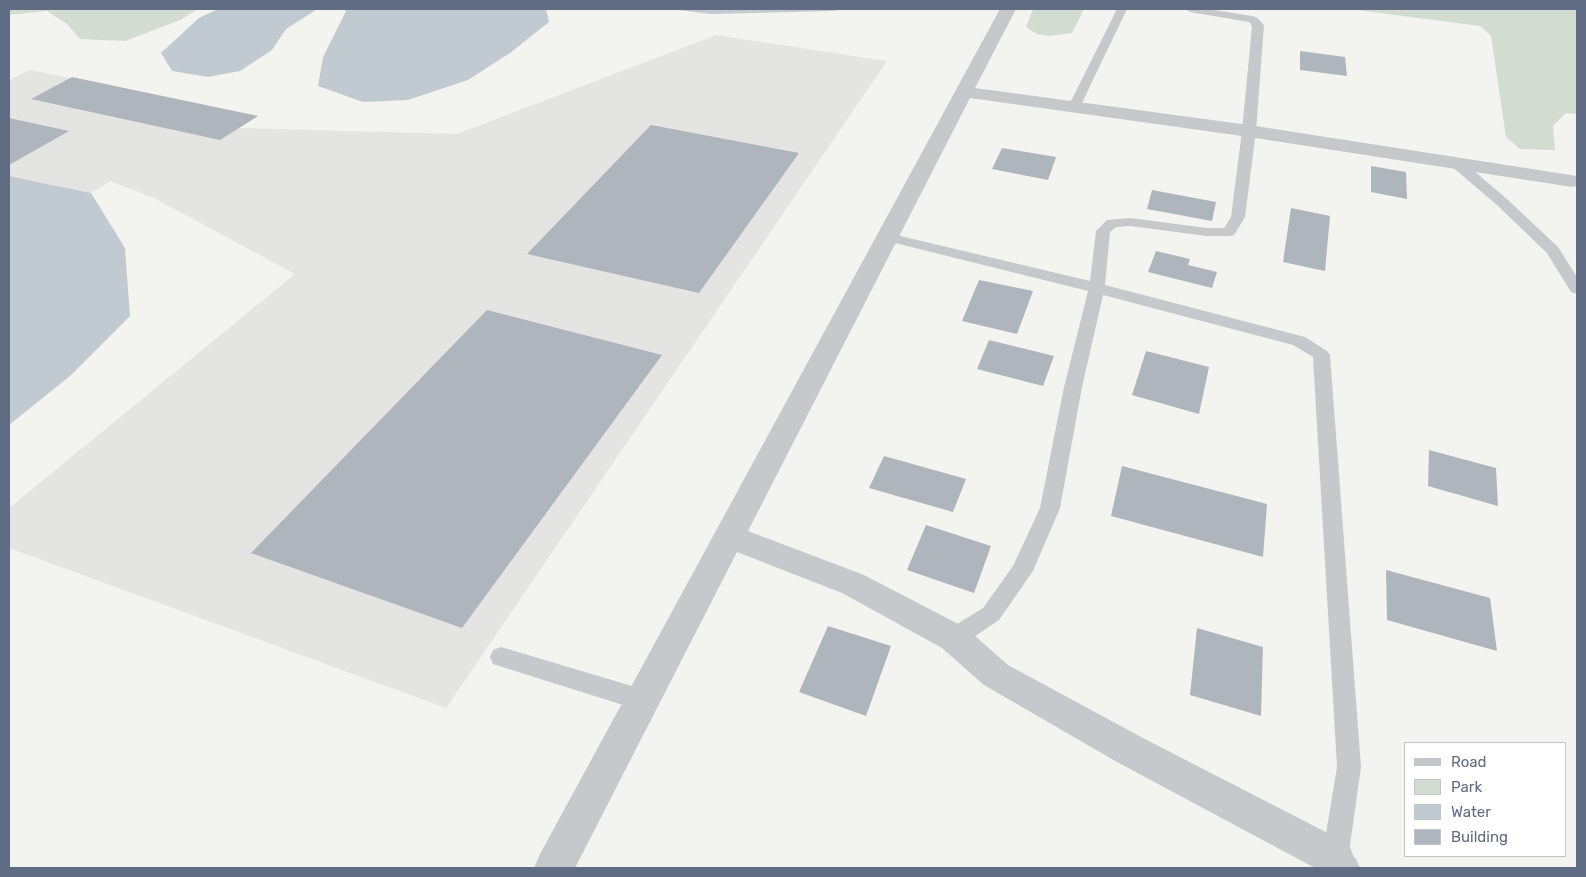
<!DOCTYPE html>
<style>
body{margin:0}
#map{position:relative;width:1586px;height:877px;overflow:hidden;background:#f3f4ef;font-family:Rubik,sans-serif}
canvas{display:block}
.frame{position:absolute;inset:0;border:10px solid #606c83;pointer-events:none}
.legend{position:absolute;left:1404px;top:742px;width:162px;height:115px;box-sizing:border-box;background:#fff;border:1px solid #bfc4cd;margin:0;padding:6px 9px;list-style:none;font-size:15px;color:#606c83}
.legend li{display:flex;align-items:center;gap:10px;height:25px}
.legend b{width:25px;border:1px solid #bfc4cd}
</style>
<div id="map">
<canvas width="1586" height="877"></canvas>
<div class="frame"></div>
<ul class="legend">
<li><b style="height:6px;background:#c6c8cc"></b>Road</li>
<li><b style="height:14px;background:#d2dcd0"></b>Park</li>
<li><b style="height:14px;background:#c2cad1"></b>Water</li>
<li><b style="height:14px;background:#afb5bc"></b>Building</li>
</ul>
</div>
<script>
const ctx = document.querySelector('canvas').getContext('2d');
ctx.lineJoin = 'round';
function fillPath(path, color) { ctx.fillStyle = color; ctx.fill(path, 'evenodd'); }
const shape = rows => new Path2D(rows.map(r => 'M' + r).join(''));
fillPath(shape([
 [716,35,887,61,446,708,9,548,9,508,295,274,154,198,110,181,91,193,9,176,9,80,30,70,258,116,239,128,457,134]
]), '#e4e4e3');
fillPath(shape([
 [9,9,198,9,180,20,125,41,80,39,67,24,47,11,9,15],
 [1033,9,1084,9,1072,33,1048,36,1037,34,1026,27],
 [1349,9,1577,9,1577,114,1566,113,1553,126,1555,150,1520,149,1506,137,1491,36,1480,26]
]), '#d2dcd0');
fillPath(shape([
 [218,9,323,9,316,10,286,29,272,50,240,71,208,77,172,71,161,53,199,18],
 [343,9,546,9,549,22,510,53,468,80,408,100,363,102,318,86,323,57,346,11],
 [671,9,844,9,833,11,711,14],
 [9,176,91,193,125,248,130,316,70,376,9,425]
]), '#c2cad1');
fillPath(shape([
 [1300,51,1345,57,1347,76,1300,70],
 [72,77,258,116,220,140,31,99],
 [9,118,69,131,9,165],
 [651,125,799,153,699,293,527,254],
 [1002,148,1056,157,1048,180,992,169],
 [1371,166,1406,172,1407,199,1371,192],
 [1152,190,1216,202,1212,221,1147,209],
 [1291,208,1330,216,1325,271,1283,262],
 [1156,251,1190,259,1188,265,1217,272,1212,288,1148,272],
 [979,280,1033,291,1017,334,962,321],
 [487,310,662,355,462,628,251,553],
 [989,340,1054,356,1043,386,977,369],
 [1146,351,1209,367,1199,414,1132,395],
 [1429,450,1496,468,1498,506,1428,486],
 [884,456,966,479,953,512,869,488],
 [1122,466,1267,504,1263,557,1111,516],
 [926,525,991,546,974,593,907,570],
 [1386,570,1490,598,1497,651,1387,620],
 [828,626,891,646,866,716,799,692],
 [1197,628,1263,647,1261,716,1190,695]
]), '#afb5bc');
fillPath(shape([
 [1117,9,1127,9,1080,107,1078,110,1070,110,1068,107,1117,9],
 [1185,9,1208,9,1252,16,1256,17,1264,25,1256,131,1245,217,1234,235,1229,236,1207,236,1130,226,1116,227,1110,232,1105,285,1305,337,1327,351,1330,355,1361,767,1349,852,1356,859,1360,868,1327,868,1322,858,1337,767,1313,357,1293,345,1103,295,1082,387,1060,508,1033,571,999,620,962,645,954,648,946,645,943,638,946,631,983,608,1013,566,1040,508,1064,387,1088,291,883,240,881,237,883,234,888,233,1090,281,1096,231,1107,220,1130,218,1207,228,1224,228,1231,217,1242,131,1252,26,1249,22,1190,12,1185,9],
 [1455,158,1460,159,1507,199,1558,247,1577,277,1577,294,1571,292,1547,253,1497,205,1450,165,1448,162,1450,159,1455,158],
 [501,647,642,689,650,693,654,700,650,707,642,711,493,664,490,657,493,650,501,647]
]), '#c6c8cc');
fillPath(shape([
 [1000,9,1016,9,975,88,1249,125,1577,176,1577,186,1572,187,1249,137,970,98,748,531,864,575,966,628,1008,665,1143,738,1349,844,1354,858,1350,868,1315,868,1117,762,984,685,942,648,842,593,737,552,575,868,534,868,540,854,1000,9]
]), '#c6c8cc');
</script>
